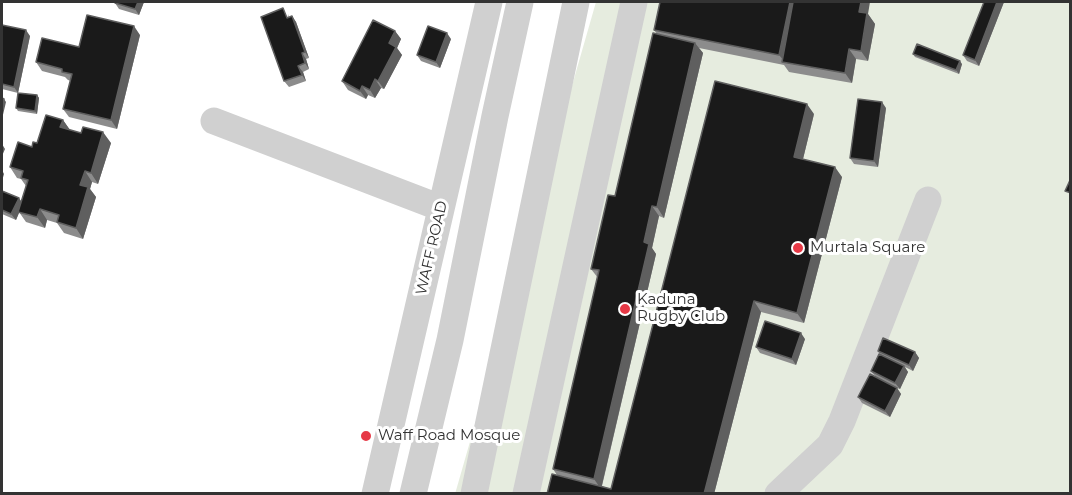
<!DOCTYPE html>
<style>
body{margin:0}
#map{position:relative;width:1072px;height:495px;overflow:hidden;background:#fff;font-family:Montserrat,sans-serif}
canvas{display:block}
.frame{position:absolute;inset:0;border:3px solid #333;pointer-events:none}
</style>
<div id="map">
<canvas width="1072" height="495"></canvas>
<div class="frame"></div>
</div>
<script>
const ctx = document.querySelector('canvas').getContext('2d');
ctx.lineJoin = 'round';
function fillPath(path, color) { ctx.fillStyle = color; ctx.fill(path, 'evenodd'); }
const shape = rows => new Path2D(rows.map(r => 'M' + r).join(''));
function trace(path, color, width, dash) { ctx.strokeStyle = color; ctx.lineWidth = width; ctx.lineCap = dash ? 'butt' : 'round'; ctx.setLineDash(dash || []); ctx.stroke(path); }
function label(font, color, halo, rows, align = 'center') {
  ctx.font = font + ' Montserrat,sans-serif'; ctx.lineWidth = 6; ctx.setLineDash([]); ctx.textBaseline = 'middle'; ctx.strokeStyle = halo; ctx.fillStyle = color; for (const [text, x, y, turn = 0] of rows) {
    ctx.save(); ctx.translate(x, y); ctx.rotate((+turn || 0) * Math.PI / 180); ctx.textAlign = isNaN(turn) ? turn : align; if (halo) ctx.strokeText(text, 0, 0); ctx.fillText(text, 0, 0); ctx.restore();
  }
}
fillPath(shape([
 [596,2,1070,2,1070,493,455,494]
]), '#e6ecdf');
trace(shape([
 [214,121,441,208],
 [375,494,489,2],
 [413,494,450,340,495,116,520,2],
 [474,494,576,2],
 [526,494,634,2],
 [778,494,830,445,842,421,928,200]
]), '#d0d0d0', 27);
fillPath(shape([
 [116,2,144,2,139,15,119,9,115,3],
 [984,2,1004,2,979,66,967,61,963,55],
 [288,14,289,18,292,16,296,22,309,58,306,59,309,69,303,72,306,81,289,87,284,81],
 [868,14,875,24,868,61,856,59,852,83,789,72,784,65,699,48,703,53,664,218,659,216,652,248,656,254,602,486,611,489,814,114,803,159,842,177,804,323,761,312,714,494,547,494,557,475,553,469,598,278,591,269,615,196,657,34,654,30],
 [2,25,30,36,18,93,2,89],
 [395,31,401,39,397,48,402,55,384,89,381,88,375,98,368,95,366,99,348,90,342,81],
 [140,35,117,129,69,117,63,109,71,81,68,80,65,77,42,71,36,62,79,47],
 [451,39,440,68,421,61,417,55],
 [913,54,962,64,959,74,915,57],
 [37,95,39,98,37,114,18,111,16,108],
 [886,108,878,167,854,164,850,158],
 [63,120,70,130,111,143,98,184,92,182,90,189,96,197,83,239,64,233,57,223,47,220,45,228,26,222,19,212,16,220,2,214,2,191,19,198,21,202,26,186,21,179,17,178,10,167],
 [805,339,796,365,760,353,756,347],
 [878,351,915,352,919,358,913,371,905,367,908,372,900,389,897,388,901,394,890,417,862,403,858,397,875,376,871,371,880,355]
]), '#8c8c8c');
fillPath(shape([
 [138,2,144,2,139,15,135,9],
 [790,2,800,2,785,62,779,55],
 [861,2,870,2,868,14,875,24,868,61,861,51,859,12],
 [997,2,1004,2,979,66,975,60],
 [292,16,296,22,309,58,305,52],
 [134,26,140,35,117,129,111,120],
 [26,30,30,36,18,93,14,87],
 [395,31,401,39,397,48,402,55,384,89,378,81,389,43],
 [447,33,451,39,440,68,436,62],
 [695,43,703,53,664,218,657,207],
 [849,49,856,59,852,83,845,73],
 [302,53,306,59,309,69,305,63],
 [960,61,962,64,959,74,956,70],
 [298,66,303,72,306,81,302,75],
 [375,79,381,88,375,98,370,90],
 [362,86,368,95,366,99,360,91],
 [37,95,39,98,37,114,35,111],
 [4,99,6,102,2,119,2,108],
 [882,102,886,108,878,167,874,161],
 [807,104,814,114,801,167,794,157],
 [63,120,70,130,60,127],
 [103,132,111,143,98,184,91,173],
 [2,144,5,149,2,156],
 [835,167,842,177,804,323,797,313],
 [2,170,4,174,2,181],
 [85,171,92,182,90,189,96,197,83,239,76,228,80,185],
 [19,198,23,204,16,220,11,214],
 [652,206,659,216,652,248,656,254,601,489,594,479],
 [40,209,47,220,45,228,37,217],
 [754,301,761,312,714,494,704,494],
 [801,333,805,339,796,365,792,359],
 [915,352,919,358,913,371,909,365],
 [904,366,908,372,900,389,895,383],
 [897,388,901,394,890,417,885,411]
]), '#5f5f5f');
const building = shape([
 [116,2,138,2,135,9,115,3,116,2],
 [660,2,790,2,779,55,654,30,660,2],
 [793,2,861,2,859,12,867,13,861,51,849,49,845,73,782,62,793,2],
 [984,2,997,2,975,60,963,55,984,2],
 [283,8,287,18,292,16,305,52,302,53,305,63,298,66,302,75,284,81,261,17,283,8],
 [87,15,134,26,111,120,63,109,72,74,62,72,62,69,36,62,42,38,79,47,87,15],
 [373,20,395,31,389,43,396,47,378,81,375,79,370,90,362,86,360,91,342,81,373,20],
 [2,25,26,30,14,87,2,84,2,25],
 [428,26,447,33,436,62,417,55,428,26],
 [653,33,695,43,657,207,652,206,644,242,649,244,594,479,553,469,599,270,591,269,608,195,615,196,653,33],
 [917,44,960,61,956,70,913,54,917,44],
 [715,81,807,104,794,157,835,167,797,313,754,301,704,494,547,494,552,474,611,489,715,81],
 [18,93,37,95,35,111,16,108,18,93],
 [2,98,4,99,2,108,2,98],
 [858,99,882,102,874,161,850,158,858,99],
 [46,115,63,120,60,127,81,133,83,127,103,132,91,173,85,171,80,185,88,187,76,228,57,222,59,215,40,209,37,217,18,212,28,180,21,178,23,171,10,167,18,142,32,147,33,142,37,143,46,115],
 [1071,178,1071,193,1065,191,1071,178],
 [2,191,19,198,11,214,2,210,2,191],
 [765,321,801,333,792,359,756,347,765,321],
 [883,338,915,352,909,365,878,351,883,338],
 [879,354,904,366,895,383,871,371,879,354],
 [870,374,897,388,885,411,858,397,870,374]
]);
fillPath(building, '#1a1a1a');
trace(building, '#5f5f5f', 1.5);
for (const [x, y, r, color] of [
 [798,248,6,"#e63946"],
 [625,309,6,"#e63946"],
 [366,436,6,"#e63946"]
]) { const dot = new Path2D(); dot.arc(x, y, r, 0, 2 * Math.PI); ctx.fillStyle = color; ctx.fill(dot); trace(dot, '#fff', 2); }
label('15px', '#333', '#fff', [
 ["WAFF ROAD",432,248,-77]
]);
label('15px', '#333', '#fff', [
 ["Murtala Square",810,248],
 ["Kaduna",637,300],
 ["Rugby Club",637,317],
 ["Waff Road Mosque",378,436]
], 'left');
</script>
